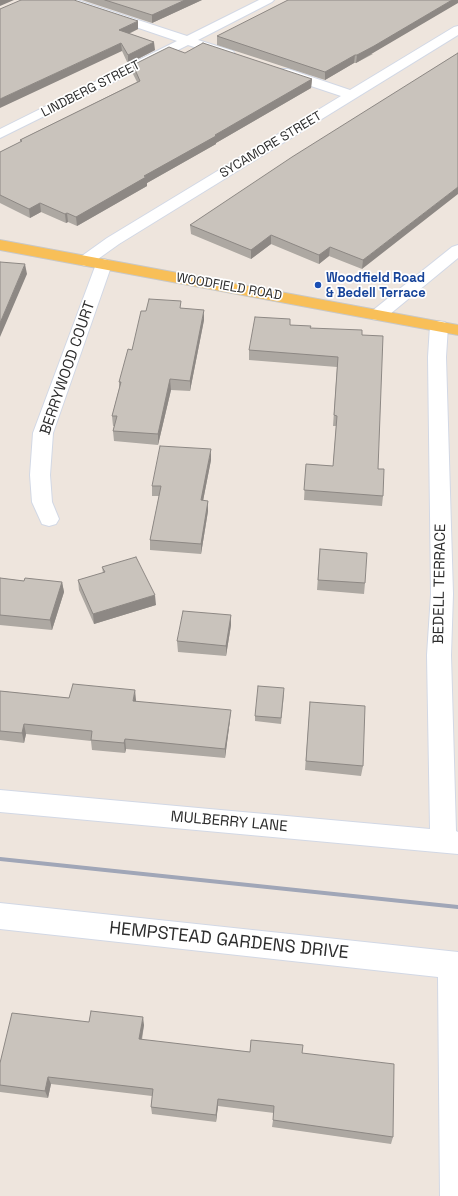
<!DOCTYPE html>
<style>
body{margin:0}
canvas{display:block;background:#eee5dd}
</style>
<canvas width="458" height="1196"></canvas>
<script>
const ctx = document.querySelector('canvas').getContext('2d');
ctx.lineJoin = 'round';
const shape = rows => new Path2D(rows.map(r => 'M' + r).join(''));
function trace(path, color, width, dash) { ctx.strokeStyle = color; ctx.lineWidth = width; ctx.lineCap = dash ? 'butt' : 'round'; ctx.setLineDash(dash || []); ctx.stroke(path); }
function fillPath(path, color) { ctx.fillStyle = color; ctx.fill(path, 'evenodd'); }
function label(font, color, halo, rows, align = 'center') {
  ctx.font = font + ' "Space Grotesk",sans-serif'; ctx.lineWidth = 3.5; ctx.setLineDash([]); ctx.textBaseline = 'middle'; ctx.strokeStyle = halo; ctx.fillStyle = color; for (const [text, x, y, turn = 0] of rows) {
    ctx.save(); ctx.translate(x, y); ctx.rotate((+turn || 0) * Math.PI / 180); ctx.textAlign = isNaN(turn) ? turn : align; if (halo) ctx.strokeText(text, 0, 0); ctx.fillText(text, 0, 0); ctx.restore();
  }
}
const minor = shape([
 [60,0,77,0,187,36,259,0,274,0,272,2,198,40,233,51,235,54,233,57,225,57,188,45,0,138,0,129,177,41,62,2,60,0],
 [458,26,458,35,119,244,91,264,85,266,79,264,77,261,79,258,107,238,341,96,278,75,277,72,278,69,288,69,350,90,454,27,458,26],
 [458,245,458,258,384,319,378,320,372,319,369,315,372,311,452,247,458,245],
 [104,259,110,261,112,264,53,433,50,475,52,502,59,519,56,524,49,526,42,524,32,502,30,475,33,433,96,264,98,261,104,259],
 [439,321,445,322,448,326,446,357,453,594,451,655,456,831,458,832,458,854,0,812,0,790,430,829,427,655,431,594,428,357,430,326,433,322,439,321],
 [0,903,458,952,458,1196,440,1196,438,977,0,929,0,903]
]);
const major = shape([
 [0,240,458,325,458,335,0,250,0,240]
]);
trace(minor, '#d2d8e5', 2);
trace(major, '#c8c8c8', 2);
fillPath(minor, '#fff');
fillPath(major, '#f8bf58');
trace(shape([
 [0,859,458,907]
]), '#a0a6b7', 4);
fillPath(shape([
 [82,0,202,0,152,23],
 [0,9,138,29,129,34,155,50,128,64,122,51],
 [217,36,373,54,356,63,354,63,325,80,217,45],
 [185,53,312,79,311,88,216,143,216,144,147,183,147,186,77,226,68,222,66,223,41,212,30,218,0,203,0,152,21,142,20,140,137,82,133,74,133,65],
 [458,53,362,269,329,256,319,264,271,244,251,259,191,234,190,225],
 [182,308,204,320,190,391,171,390,158,445,114,441,113,431,114,426,113,426,112,416,119,389,119,382,132,350,146,311],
 [290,325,362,335,378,469,383,496,382,506,304,500,306,464,333,466,336,426,333,426,337,367,249,360,249,350],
 [211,460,203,501,208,501,208,511,201,554,150,550,150,540,159,496,152,496,152,486],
 [320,549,365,583,364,594,317,590],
 [102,567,156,605,94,624,79,590,78,580,103,573],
 [0,578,24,581,62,582,64,592,52,630,0,625],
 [231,615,231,625,226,656,178,652,177,641],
 [0,691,69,698,136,700,136,701,230,720,225,758,126,749,125,753,92,750,91,741,26,734,24,743,0,740],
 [284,694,281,724,255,721,255,716],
 [310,702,363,766,361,776,305,770],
 [89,1022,144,1025,142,1040,250,1052,302,1053,393,1137,391,1144,272,1127,274,1113,218,1106,216,1122,152,1114,151,1107,152,1096,51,1084,48,1098,0,1092,0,1063]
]), '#ada8a2');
fillPath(shape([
 [0,0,14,0,0,6],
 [185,0,202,0,152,23,152,15],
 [452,0,458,0,458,3,356,63,357,55],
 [138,21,138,29,119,38,119,30],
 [154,42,155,50,128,64,128,55],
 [121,43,122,51,0,108,0,99],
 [355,55,354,63,325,80,325,72],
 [312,79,311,88,216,143,216,144,147,183,147,186,77,226,76,217,144,176],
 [458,187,458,194,362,269,363,260],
 [40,203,41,212,30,218,29,209],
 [67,213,68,222,66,223,65,214],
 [271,235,271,244,251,259,251,250],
 [330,247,329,256,319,264,319,255],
 [25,264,27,274,0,337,0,323],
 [204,310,204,320,190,391,190,381],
 [170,379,171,390,158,445,158,434],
 [211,449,211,460,201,511,201,500],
 [208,501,208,511,201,554,201,544],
 [62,582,64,592,52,630,50,620],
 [155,595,156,605,94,624,93,614],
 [231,615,231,625,226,656,226,646],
 [135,690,136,700,134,711,133,701],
 [231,710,230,720,225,758,225,749],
 [24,724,26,734,24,743,22,733],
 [125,739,126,749,125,753,124,743],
 [143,1017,144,1025,140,1047,139,1039],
 [48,1077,51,1084,48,1098,45,1091],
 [218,1099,218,1106,216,1122,216,1115]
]), '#8d8884');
const building = shape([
 [21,0,74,0,138,21,119,30,154,42,128,55,121,43,0,99,0,9,21,0],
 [105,0,185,0,152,15,105,0],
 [288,0,452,0,374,46,357,55,355,55,325,72,217,36,288,0],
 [203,43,312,79,215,135,216,136,144,176,146,177,76,217,67,213,65,214,40,203,29,209,0,195,0,152,22,141,20,140,140,81,133,65,169,47,185,53,203,43],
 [458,53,458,187,363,260,330,247,319,255,271,235,251,250,190,225,292,157,458,53],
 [0,262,25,264,0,323,0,262],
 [149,299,181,301,180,308,204,310,190,381,170,379,158,434,113,431,117,416,112,416,121,382,119,382,128,349,132,350,141,311,146,311,149,299],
 [255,317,290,319,290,325,311,326,310,328,362,330,362,335,383,336,378,469,384,469,383,496,304,490,306,464,333,466,337,416,334,415,338,357,249,350,255,317],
 [160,446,211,449,201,500,208,501,201,544,150,540,161,486,152,486,160,446],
 [320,549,367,553,365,583,318,580,320,549],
 [136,557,155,595,93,614,78,580,105,572,102,567,136,557],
 [0,578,24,581,25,578,62,582,50,620,0,615,0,578],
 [183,611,231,615,226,646,177,641,183,611],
 [73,684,135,690,133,701,231,710,225,749,125,739,124,743,91,740,92,731,24,724,22,733,0,731,0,691,69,698,73,684],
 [258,686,284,688,281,718,255,716,258,686],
 [310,702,365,706,363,766,306,761,310,702],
 [91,1011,143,1017,139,1039,250,1052,251,1040,303,1045,302,1053,394,1064,393,1137,273,1120,274,1106,218,1099,216,1115,151,1107,153,1089,48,1077,45,1091,0,1085,0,1063,12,1013,89,1022,91,1011]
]);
fillPath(building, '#c9c3bc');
trace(building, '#8d8884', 1);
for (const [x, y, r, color] of [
 [318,285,4,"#1a4fb4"]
]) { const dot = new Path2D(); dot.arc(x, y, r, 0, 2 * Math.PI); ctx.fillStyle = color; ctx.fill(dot); trace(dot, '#fff', 1.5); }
label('13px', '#2c2c2c', '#fff', [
 ["LINDBERG STREET",91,89,-27],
 ["SYCAMORE STREET",271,145,-31],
 ["WOODFIELD ROAD",229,287,10]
]);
label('bold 13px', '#164399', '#fff', [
 ["Woodfield Road",326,278],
 ["& Bedell Terrace",326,293]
], 'left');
label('15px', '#2c2c2c', '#fff', [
 ["BERRYWOOD COURT",68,368,-71],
 ["BEDELL TERRACE",440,584,-89],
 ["MULBERRY LANE",229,822,5]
]);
label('18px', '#2c2c2c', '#fff', [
 ["HEMPSTEAD GARDENS DRIVE",229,941,6]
]);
</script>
